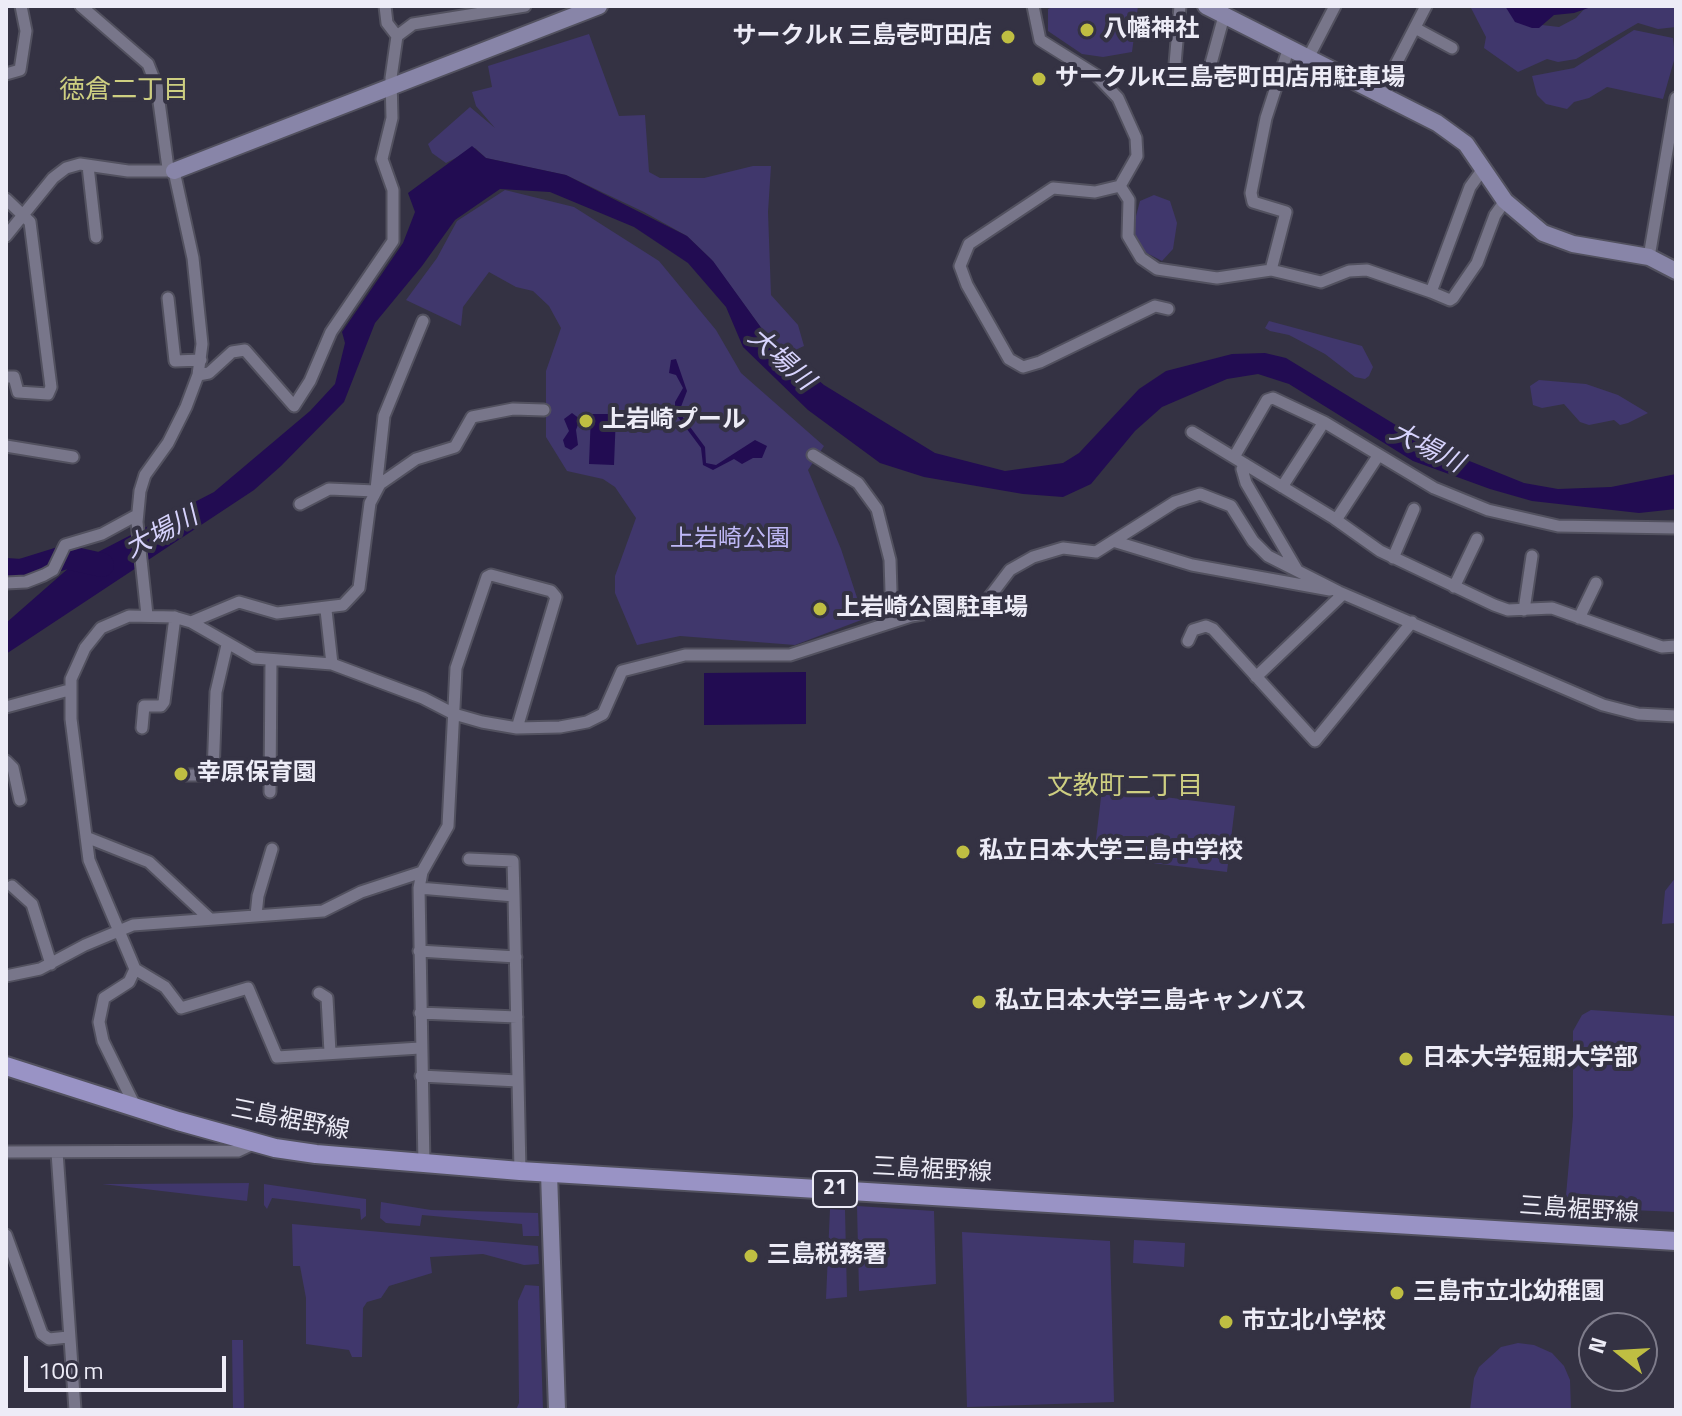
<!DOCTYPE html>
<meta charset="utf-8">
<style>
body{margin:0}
#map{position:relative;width:1682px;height:1416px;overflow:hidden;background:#343243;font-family:"Titillium Web",sans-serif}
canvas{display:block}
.frame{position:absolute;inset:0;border:8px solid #edecf7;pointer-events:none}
.north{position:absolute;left:1578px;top:1312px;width:80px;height:80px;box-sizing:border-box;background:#343243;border:2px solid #7e7c8b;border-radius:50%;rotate:288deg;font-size:22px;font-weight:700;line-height:32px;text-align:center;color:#edecf7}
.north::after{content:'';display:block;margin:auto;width:28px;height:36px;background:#bfbe42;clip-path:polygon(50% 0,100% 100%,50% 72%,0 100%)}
.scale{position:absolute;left:24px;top:1356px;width:202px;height:36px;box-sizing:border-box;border:4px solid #edecf7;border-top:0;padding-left:10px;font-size:24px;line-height:28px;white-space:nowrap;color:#edecf7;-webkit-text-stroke:6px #343243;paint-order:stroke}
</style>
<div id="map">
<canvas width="1682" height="1416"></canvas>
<div class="frame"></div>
<div class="north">N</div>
<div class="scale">100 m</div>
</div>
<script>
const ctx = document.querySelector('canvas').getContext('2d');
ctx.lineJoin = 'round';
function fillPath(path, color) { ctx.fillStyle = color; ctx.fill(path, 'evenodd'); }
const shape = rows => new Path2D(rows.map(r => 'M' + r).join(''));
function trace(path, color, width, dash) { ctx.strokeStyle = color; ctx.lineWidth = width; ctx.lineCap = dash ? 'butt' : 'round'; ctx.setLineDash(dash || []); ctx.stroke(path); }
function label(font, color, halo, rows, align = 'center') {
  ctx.font = font + ' "Titillium Web","Noto Sans JP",sans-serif'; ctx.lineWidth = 8; ctx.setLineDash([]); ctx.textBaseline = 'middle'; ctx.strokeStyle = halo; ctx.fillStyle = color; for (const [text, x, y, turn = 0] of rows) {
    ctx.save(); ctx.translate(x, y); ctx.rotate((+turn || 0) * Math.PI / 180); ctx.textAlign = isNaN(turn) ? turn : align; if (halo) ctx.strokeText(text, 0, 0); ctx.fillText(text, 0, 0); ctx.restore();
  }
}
fillPath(shape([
 [1055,6,1138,6,1132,52,1103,57,1082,54,1048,31,1048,9],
 [1470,6,1505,6,1542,25,1559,27,1576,18,1587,6,1676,6,1676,27,1658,29,1638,23,1576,59,1558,62,1547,59,1518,72,1484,48,1486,37],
 [1634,30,1673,38,1675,57,1663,99,1607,87,1589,98,1574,102,1567,109,1546,104,1537,95,1532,76,1574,68],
 [589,34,619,116,645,115,649,172,660,178,704,178,753,166,771,166,768,212,771,295,798,325,804,346,791,352,770,340,711,259,687,236,644,212,566,175,486,158,475,148,446,163,432,153,428,144,470,107,495,128,476,106,472,92,492,87,488,66],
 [505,190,574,207,659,261,716,330,741,373,824,446,808,470,841,549,864,619,795,645,680,636,637,645,615,593,615,576,636,518,615,487,603,479,567,471,546,437,546,371,561,328,549,306,533,291,516,287,489,272,463,307,461,326,406,300,437,258,457,221],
 [1154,195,1170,201,1177,223,1173,249,1162,261,1141,250,1132,231,1140,201],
 [1269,321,1362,346,1373,367,1369,376,1365,379,1355,377,1325,354,1289,335,1270,331,1265,328],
 [1539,380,1586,384,1618,395,1648,413,1628,423,1620,425,1614,420,1589,425,1580,422,1564,404,1542,408,1533,405,1530,386],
 [1102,789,1235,806,1227,872,1094,856],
 [1676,877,1676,923,1662,924,1665,891],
 [1591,1010,1676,1016,1676,1212,1565,1207,1573,1116,1573,1031,1582,1015],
 [249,1183,247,1201,102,1184,130,1184],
 [264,1184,366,1199,366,1216,361,1220,360,1209,272,1198,267,1209,264,1205],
 [381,1202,431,1210,538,1213,539,1236,523,1236,522,1224,422,1215,420,1226,386,1223,380,1218],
 [857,1206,934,1211,936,1284,859,1291],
 [830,1209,845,1210,847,1297,826,1299],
 [292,1224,538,1246,539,1264,524,1265,483,1254,430,1257,432,1273,389,1286,381,1298,367,1302,363,1308,362,1357,352,1357,349,1350,306,1344,306,1298,300,1266,293,1266],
 [962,1232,1110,1241,1114,1402,967,1407],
 [1134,1240,1185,1243,1184,1267,1133,1263],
 [525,1285,539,1286,543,1410,516,1410,519,1403,518,1301],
 [232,1340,243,1340,244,1410,233,1410],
 [1518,1343,1534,1345,1552,1353,1564,1366,1570,1380,1571,1410,1470,1410,1474,1378,1479,1367,1501,1347]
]), '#40376c');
fillPath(shape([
 [1505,6,1594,6,1574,13,1554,15,1539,28,1532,28,1515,22],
 [472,146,486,158,566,175,687,236,713,261,770,340,824,385,935,453,1005,471,1063,463,1079,453,1139,389,1166,371,1232,354,1265,353,1286,358,1445,455,1467,460,1524,483,1558,489,1611,487,1676,474,1676,509,1639,513,1532,501,1490,489,1413,461,1289,384,1258,374,1227,379,1162,407,1135,431,1091,484,1063,497,1023,494,924,477,880,463,808,410,743,347,726,307,688,263,634,227,550,192,500,189,455,220,422,266,375,323,344,402,281,466,254,490,6,654,6,623,71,566,214,492,310,411,335,384,345,343,342,332,403,243,415,212,408,193],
 [676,359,687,391,679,412,705,447,706,463,716,465,755,440,767,446,762,458,753,458,742,464,734,459,713,470,703,465,701,448,675,413,675,402,683,388,676,375,669,373,671,360],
 [572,413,580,419,576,430,578,445,571,450,565,447,563,440,569,431,564,419],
 [591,414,616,414,614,465,589,464],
 [806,672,806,724,704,725,704,673]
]), '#220c52');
trace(shape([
 [6,570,21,571,66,557,102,565]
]), '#220c52', 24);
const street = shape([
 [81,6,148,64,157,87,168,168],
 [385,6,387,23,397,36],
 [1033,6,1040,40,1096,75,1118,98,1136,138,1137,156,1120,186,1095,192,1053,188,969,244,960,266,967,285,1009,359,1023,367,1040,362,1155,306,1168,309],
 [1415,28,1452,48],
 [1307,60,1335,6],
 [1175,64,1180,6],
 [6,74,20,70,26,31,21,6],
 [1207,78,1224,16],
 [1380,95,1426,6],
 [88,166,96,237],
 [1120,186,1129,200,1128,236,1141,258,1157,269,1217,278,1271,270,1321,282,1349,271,1367,270,1431,292,1470,187,1483,169],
 [6,199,30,222,51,387,48,394,18,392,14,377,6,377],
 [6,236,53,178,66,168,80,164,128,171,174,171,193,258,202,344,198,375,186,407,168,443,145,475,140,491,137,522,147,615],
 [1649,257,1676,98],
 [1271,270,1286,212,1253,202,1251,193,1266,118,1288,50],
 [1431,292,1450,300,1453,298,1477,263,1495,215,1505,201],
 [168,298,175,361,201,360],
 [198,375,209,373,232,352,245,350,294,406,310,381,331,332,393,241,393,190,382,159,392,118,391,78,397,36,413,24,525,6],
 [1192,432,1332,517,1380,551,1494,605,1508,610,1552,608,1662,647,1676,646],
 [6,446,73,457],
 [813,455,858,483,877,509,890,560,892,622],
 [1234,457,1267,400,1273,398,1324,422,1434,488,1488,510,1558,526,1676,528],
 [1245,464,1242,469,1246,483,1297,570],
 [1282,487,1324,422],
 [376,489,384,416,423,321],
 [300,504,329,489,375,491],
 [1336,520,1378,456],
 [1113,541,1192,565,1330,590],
 [1393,558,1414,509],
 [6,583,26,582,44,575,53,570,65,545,102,534,137,515],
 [1454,587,1477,539],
 [326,610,332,664],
 [1524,610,1532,556],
 [1579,618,1596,583],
 [191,622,239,602,277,613,343,605,359,588,370,503,380,484,416,459,455,447,472,417,513,409,544,410],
 [1188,641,1193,630,1206,626,1213,629,1315,741,1412,622],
 [1256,677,1343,594],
 [6,707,69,690],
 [142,728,144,706,161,706,164,702,175,617],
 [6,761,13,768,20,800],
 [183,775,213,775,216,692,227,645],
 [270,792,271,660],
 [86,837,149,862,209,918],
 [469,859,513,861,514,896],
 [12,886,32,904,51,964],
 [419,888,514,896,520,1171],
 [256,915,258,896,272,849],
 [419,951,516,957],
 [135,969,129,982,104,998,99,1022,103,1041,136,1108],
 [6,976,40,969,85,945,133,925,323,911,361,892,422,872],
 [319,993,327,998,330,1052],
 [420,1013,517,1017],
 [420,1048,277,1057,248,988,181,1008,165,987,135,969,89,860,71,719,71,679,85,648,101,628,129,616,174,617,191,622,254,658,332,664,423,698,454,714,482,722,517,728,560,727,587,722,603,714,622,671,685,655,790,655,911,616,975,605,988,599,1010,570,1033,557,1063,548,1096,552,1175,502,1200,494,1231,506,1253,541,1268,556,1339,592,1603,705,1638,714,1676,716],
 [421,1076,518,1081],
 [6,1152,238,1151,255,1143],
 [57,1152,75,1410],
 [424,1165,419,888,422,872,448,826,456,668,487,577,491,575,551,591,556,597,517,728],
 [6,1235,42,1334,49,1339,68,1337]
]);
const secondary = shape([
 [1206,6,1437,123,1466,144,1505,201,1543,233,1573,244,1649,257,1676,271],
 [174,171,599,6],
 [549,1173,557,1410]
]);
const primary = shape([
 [6,1066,178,1121,275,1148,316,1154,520,1171,1676,1241]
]);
trace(street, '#52515f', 15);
trace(secondary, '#52515f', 20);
trace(primary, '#52515f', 22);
trace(street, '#78768a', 11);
trace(secondary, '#8885a8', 16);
trace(primary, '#9993c5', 18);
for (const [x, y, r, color] of [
 [1087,30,8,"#bfbe42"],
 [1008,37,8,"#bfbe42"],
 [1039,79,8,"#bfbe42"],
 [586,421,8,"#bfbe42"],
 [820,609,8,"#bfbe42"],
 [181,774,8,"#bfbe42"],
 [963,852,8,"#bfbe42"],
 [979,1002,8,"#bfbe42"],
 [1406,1059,8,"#bfbe42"],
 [751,1256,8,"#bfbe42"],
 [1397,1293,8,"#bfbe42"],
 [1226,1322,8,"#bfbe42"]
]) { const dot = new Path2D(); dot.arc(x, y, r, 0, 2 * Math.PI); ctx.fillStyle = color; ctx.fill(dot); trace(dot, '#343243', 3); }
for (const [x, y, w] of [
 [835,1189,44]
]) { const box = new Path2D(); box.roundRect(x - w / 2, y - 18, w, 36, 6); ctx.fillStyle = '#343243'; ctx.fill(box); trace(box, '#edecf7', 2); }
label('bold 22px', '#edecf7', null, [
 ["21",835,1189]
]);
label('bold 24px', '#edecf7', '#343243', [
 ["八幡神社",1103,30],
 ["サークルK 三島壱町田店",992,37,"right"],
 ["サークルK三島壱町田店用駐車場",1055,79],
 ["上岩崎プール",602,421],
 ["上岩崎公園駐車場",836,609],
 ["幸原保育園",197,774],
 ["私立日本大学三島中学校",979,852],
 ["私立日本大学三島キャンパス",995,1002],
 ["日本大学短期大学部",1422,1059],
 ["三島税務署",767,1256],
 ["三島市立北幼稚園",1413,1293],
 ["市立北小学校",1242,1322]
], 'left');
label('24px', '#bfb8f6', '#343243', [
 ["上岩崎公園",730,540]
]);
label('24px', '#edecf7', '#343243', [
 ["三島裾野線",290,1121,11],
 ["三島裾野線",932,1171,3],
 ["三島裾野線",1579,1211,4]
]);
label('26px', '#cecf81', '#343243', [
 ["徳倉二丁目",124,92],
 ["文教町二丁目",1125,788]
]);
label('italic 26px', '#d7d3fd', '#343243', [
 ["大場川",780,360,42],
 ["大場川",1426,449,27],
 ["大場川",162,534,-28]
]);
</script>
